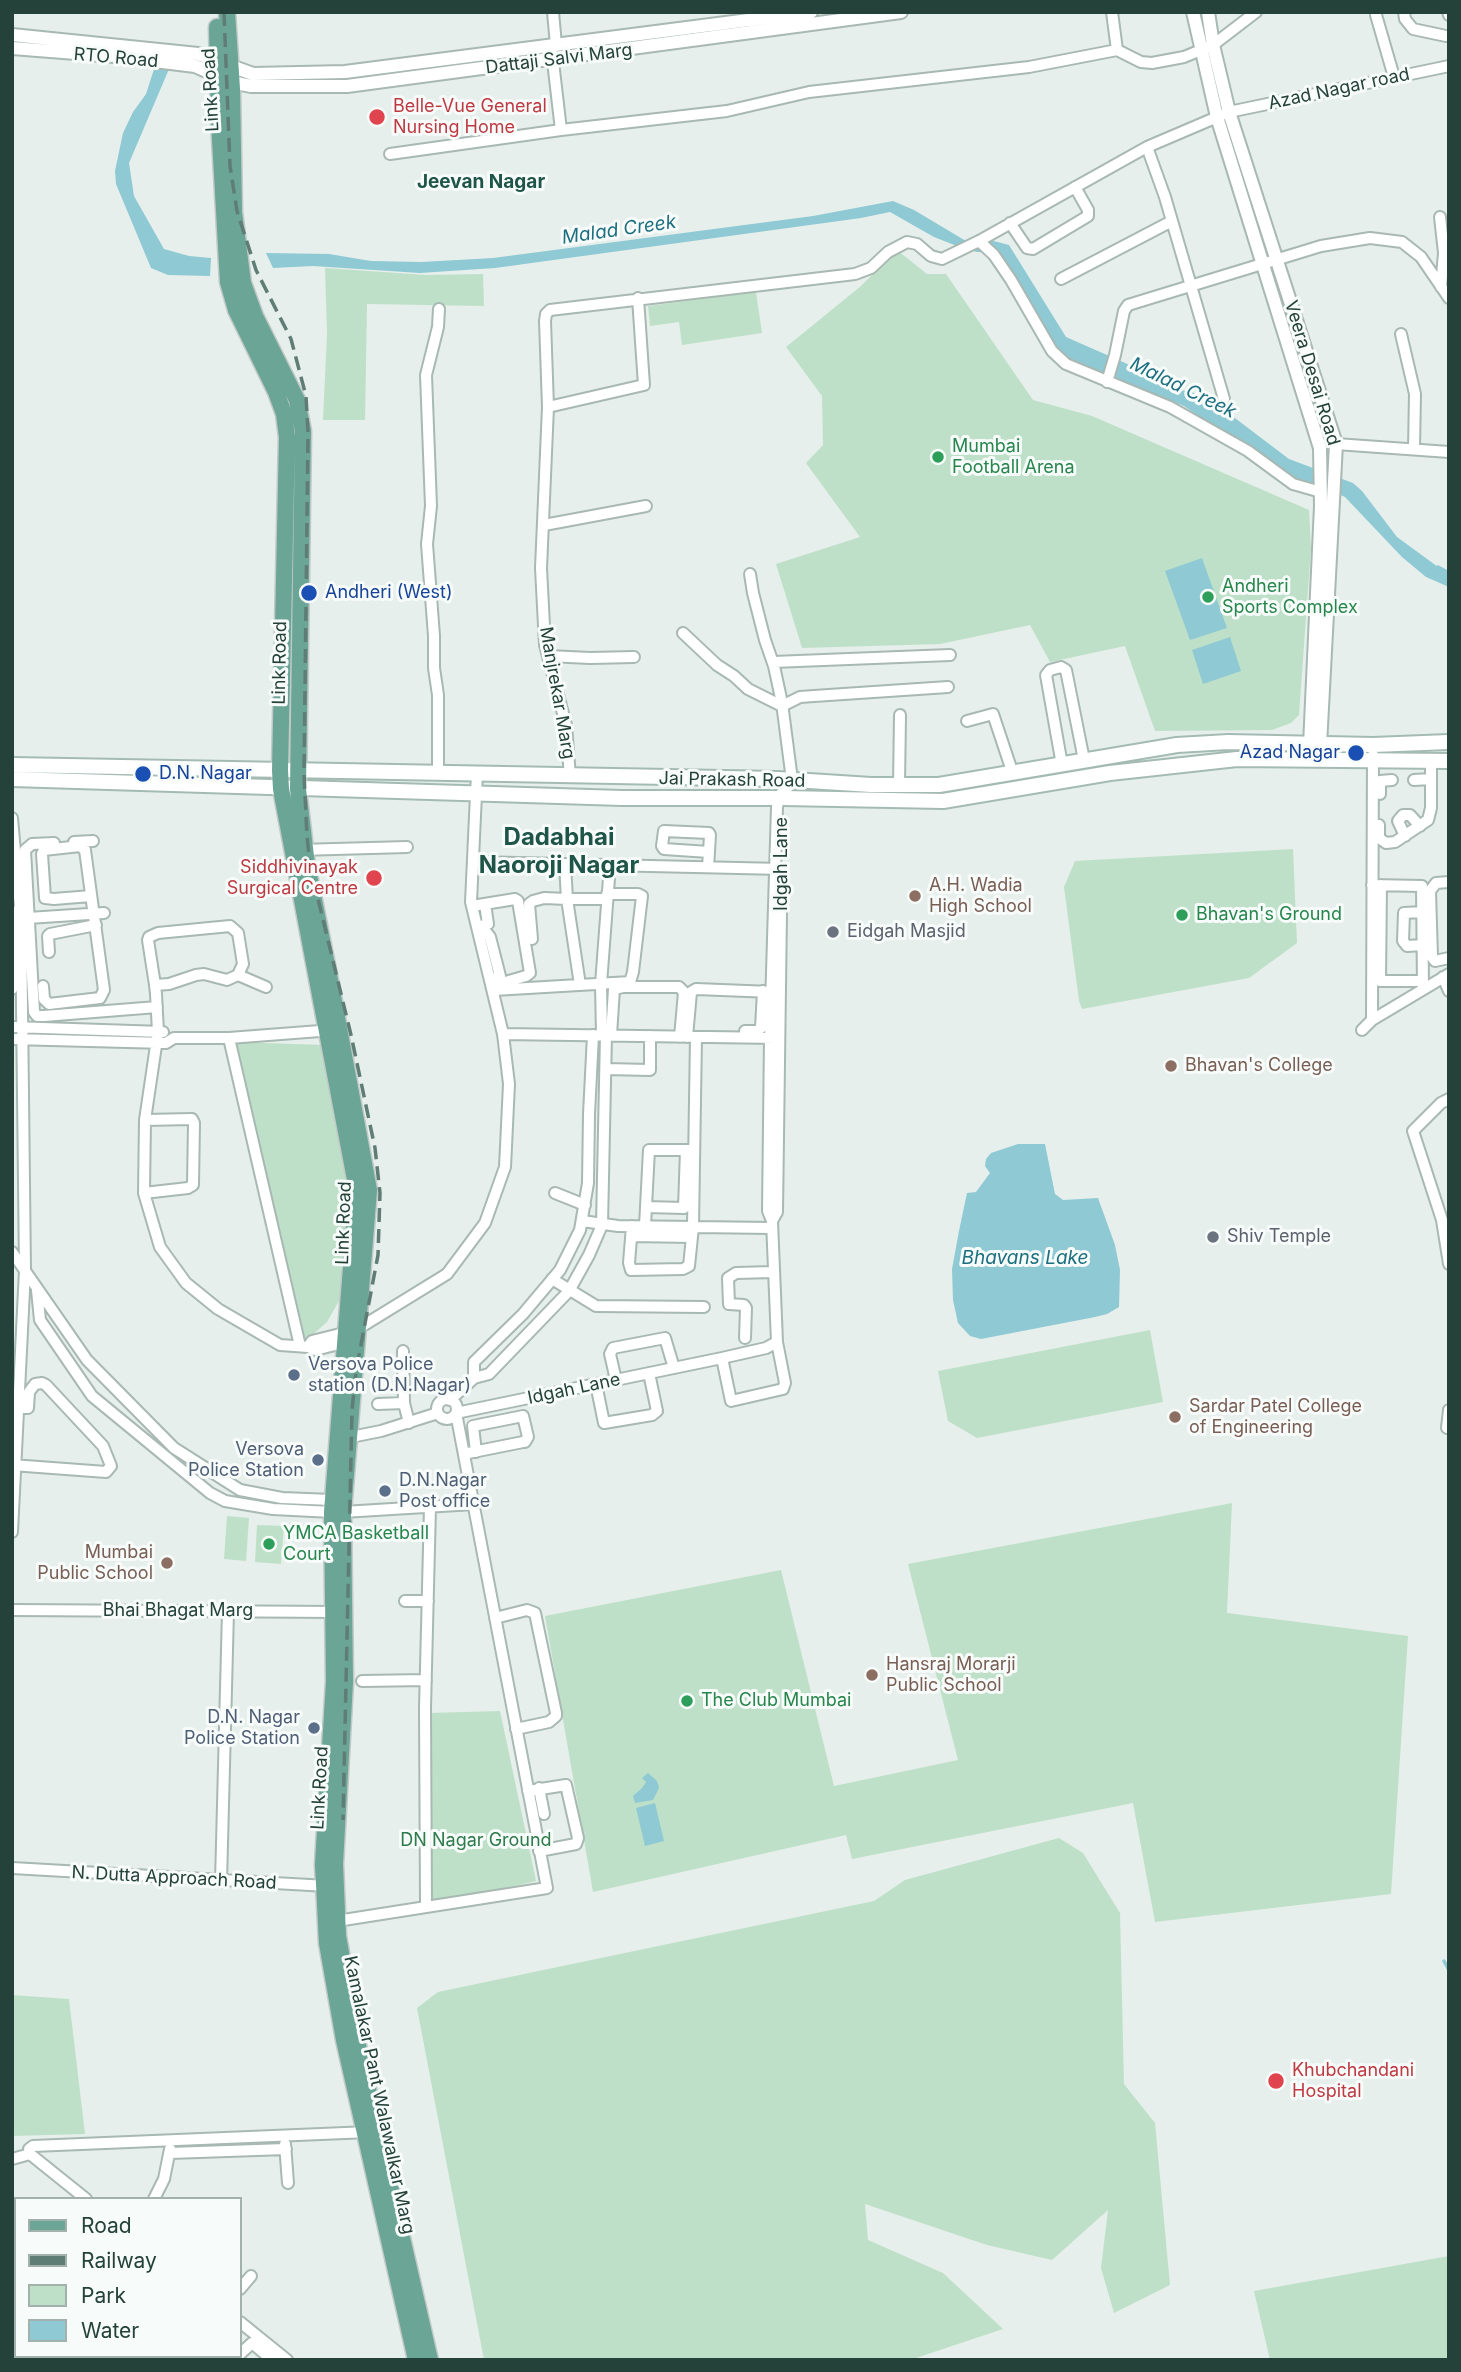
<!DOCTYPE html>
<style>
body{margin:0}
#map{position:relative;width:1461px;height:2372px;overflow:hidden;background:#e6efeb;font-family:Inter,sans-serif}
canvas{display:block}
.frame{position:absolute;inset:0;border:14px solid #24423a;pointer-events:none}
.legend{position:absolute;left:14px;top:2197px;width:228px;height:161px;box-sizing:border-box;background:#f7fbf9;border:2px solid #a3b1ad;margin:0;padding:9px 12px;list-style:none;font-size:21px;color:#24423a}
.legend li{display:flex;align-items:center;gap:14px;height:35px}
.legend b{width:35px;border:2px solid #a3b1ad}
</style>
<div id="map">
<canvas width="1461" height="2372"></canvas>
<div class="frame"></div>
<ul class="legend">
<li><b style="height:9px;background:#6aa596"></b>Road</li>
<li><b style="height:9px;background:#5f7d75"></b>Railway</li>
<li><b style="height:19px;background:#bfe0c8"></b>Park</li>
<li><b style="height:19px;background:#8ec9d4"></b>Water</li>
</ul>
</div>
<script>
const ctx = document.querySelector('canvas').getContext('2d');
ctx.lineJoin = 'round';
function fillPath(path, color) { ctx.fillStyle = color; ctx.fill(path, 'evenodd'); }
const shape = rows => new Path2D(rows.map(r => 'M' + r).join(''));
function trace(path, color, width, dash) { ctx.strokeStyle = color; ctx.lineWidth = width; ctx.lineCap = dash ? 'butt' : 'round'; ctx.setLineDash(dash || []); ctx.stroke(path); }
function label(font, color, halo, rows, align = 'center') {
  ctx.font = font + ' Inter,sans-serif'; ctx.lineWidth = 6; ctx.setLineDash([]); ctx.textBaseline = 'middle'; ctx.strokeStyle = halo; ctx.fillStyle = color; for (const [text, x, y, turn = 0] of rows) {
    ctx.save(); ctx.translate(x, y); ctx.rotate((+turn || 0) * Math.PI / 180); ctx.textAlign = isNaN(turn) ? turn : align; if (halo) ctx.strokeText(text, 0, 0); ctx.fillText(text, 0, 0); ctx.restore();
  }
}
fillPath(shape([
 [897,250,927,274,946,274,1033,400,1092,416,1309,510,1311,548,1299,715,1291,723,1272,730,1155,731,1125,646,1050,662,1030,625,940,644,802,648,776,564,860,537,806,463,823,445,822,396,786,347,861,286],
 [325,268,426,275,483,274,484,306,367,304,365,420,323,420,327,334],
 [756,292,762,333,682,345,679,322,650,326,648,306],
 [1293,849,1297,943,1249,978,1082,1009,1079,1001,1064,887,1075,861],
 [233,1042,325,1045,352,1195,339,1301,327,1322,308,1339,304,1337],
 [1150,1330,1163,1402,977,1438,948,1421,938,1371],
 [1232,1503,1227,1613,1408,1636,1391,1894,1155,1922,1133,1803,852,1859,846,1835,593,1892,545,1616,781,1570,834,1786,958,1760,908,1564],
 [227,1516,249,1518,246,1561,224,1559],
 [257,1525,284,1526,281,1564,255,1562],
 [500,1711,536,1881,426,1907,428,1713],
 [1059,1838,1083,1853,1120,1913,1124,2084,1155,2123,1170,2285,1114,2313,1101,2268,1108,2210,1052,2260,987,2245,865,2204,868,2240,943,2273,1003,2329,910,2360,484,2360,417,2008,438,1992,874,1901,905,1880],
 [12,1995,69,1999,85,2134,12,2136],
 [1449,2256,1449,2360,1270,2360,1254,2291]
]), '#bfe0c8');
fillPath(shape([
 [157,60,172,62,129,163,134,196,164,249,189,256,211,258,210,276,168,275,151,268,116,184,115,171,123,133,133,112,146,94],
 [893,201,914,210,971,244,986,239,1009,245,1066,337,1132,366,1167,387,1199,394,1219,406,1289,459,1353,483,1362,491,1397,537,1449,575,1449,587,1426,577,1402,557,1345,497,1317,485,1297,483,1184,406,1070,360,1056,350,997,253,977,252,962,248,934,237,890,212,861,218,495,268,420,273,313,266,273,268,266,253,329,254,371,261,421,262,493,258,813,216],
 [1202,558,1227,628,1190,640,1165,571],
 [1230,637,1241,671,1203,684,1192,650],
 [1018,1144,1045,1144,1055,1194,1063,1200,1098,1198,1115,1245,1120,1270,1119,1307,1107,1314,1095,1317,981,1339,970,1336,958,1323,953,1300,952,1269,959,1231,967,1193,976,1192,990,1173,985,1166,986,1159,991,1153],
 [648,1773,657,1781,659,1788,653,1800,635,1803,633,1796,642,1788,646,1782,642,1778],
 [655,1803,664,1841,645,1846,636,1808]
]), '#8ec9d4');
trace(shape([
 [1438,567,1449,573],
 [1444,1961,1449,1970]
]), '#8ec9d4', 3.5);
const minor = shape([
 [553,12,556,45],
 [1404,12,1405,19,1413,29,1446,36],
 [1448,12,1449,15],
 [1376,15,1394,77],
 [1117,50,1141,62,1152,63,1184,57,1213,45,1256,12],
 [552,53,561,130],
 [1147,147,1165,197,1224,399],
 [390,154,561,130,727,111,809,92,1029,67,1117,50,1112,12],
 [1440,217,1444,253,1441,287],
 [1010,223,1027,248,1033,249,1088,216,1088,210,1075,187],
 [979,241,994,255,1011,280,1052,351,1066,364,1170,407,1248,451,1293,484,1321,492],
 [1061,279,1172,221],
 [1401,334,1415,394,1414,449],
 [1107,382,1115,355,1124,311,1128,305,1321,246,1370,238,1402,242,1421,257,1449,298],
 [548,407,545,321,546,314,550,310,855,274,871,268,888,252,907,242,917,244,931,256,942,259,979,241,1147,147,1229,112,1449,66],
 [1336,444,1449,452],
 [544,525,646,506],
 [683,633,717,665,734,676,748,689,782,706,800,697,814,696,948,687],
 [548,656,590,658,634,657],
 [773,662,950,655],
 [967,721,993,714,1013,774],
 [1062,765,1046,675,1050,670,1061,667,1066,670,1084,760],
 [438,773,438,695,434,668,434,636,427,544,431,506,426,375,438,327,439,309],
 [570,777,566,725,545,645,541,568,548,407,644,385,638,298],
 [1414,780,1431,779],
 [899,785,900,715],
 [1380,794,1380,781,1392,780],
 [12,818,21,919,25,1270,12,1532],
 [1379,825,1379,838,1386,843,1395,842,1428,820,1431,808,1431,761],
 [1405,836,1398,821,1403,815,1410,815,1420,826],
 [74,842,93,841],
 [54,843,32,844,25,850,34,1012,37,1016,44,1016,157,1007],
 [299,850,407,847],
 [474,862,782,869],
 [708,867,709,852,710,835,709,833,664,831,662,846,664,849,709,852],
 [1449,882,1436,883,1430,891,1432,957,1435,961,1449,958],
 [1372,885,1422,886,1423,988],
 [1381,885,1380,981,1423,981],
 [472,906,515,899,518,901,530,973,526,976,495,985],
 [12,911,12,989],
 [13,919,104,913],
 [477,927,488,924,485,904],
 [479,934,487,933,490,937,500,976,491,980],
 [532,939,529,904,533,901,544,898,567,899,565,864],
 [1423,945,1407,946,1403,941,1404,913,1423,912],
 [49,952,48,936,50,934,96,925],
 [238,975,266,987],
 [1443,977,1449,991],
 [155,985,169,984,196,975,204,974,227,980,238,975,243,964,238,933,230,926,158,933,149,937,148,940,155,985,156,994,158,1032,145,1120,144,1193,160,1247,186,1283,218,1309,280,1345,308,1347,315,1350,351,1341],
 [580,985,567,899,607,899],
 [43,986,44,999,49,1004,100,998,104,990,85,850,80,846,44,850,42,854,45,898,54,899,91,896],
 [494,990,630,982,633,972,642,896,638,894,607,894],
 [1372,1020,1373,755],
 [12,1027,163,1032],
 [1362,1030,1372,1020,1449,974],
 [745,1031,757,1031,761,1028,763,991],
 [503,1034,777,1038],
 [602,1035,601,984,610,865],
 [611,1035,614,989,623,987,679,987,684,992,680,1037],
 [687,1037,691,992,696,989,772,992],
 [229,1038,300,1346],
 [12,1039,166,1043,174,1038,229,1038,333,1030],
 [606,1069,650,1070,650,1036],
 [1449,1099,1441,1103,1413,1131,1442,1220,1449,1264],
 [144,1193,188,1188,193,1185,194,1123,192,1119,145,1120],
 [555,1193,585,1205],
 [646,1207,684,1208,686,1150],
 [582,1221,618,1226,772,1228],
 [772,1221,777,1212,781,913],
 [632,1226,629,1263,631,1270,683,1269,689,1266,693,1227,696,1037],
 [645,1226,649,1150,693,1150],
 [631,1236,692,1237],
 [12,1252,87,1360,174,1448,240,1490,282,1498,332,1500],
 [552,1279,596,1306,704,1307],
 [37,1290,40,1320,92,1396,210,1493,225,1501,273,1509,332,1512],
 [745,1338,746,1308,744,1305,729,1304,728,1278,736,1273,774,1272],
 [308,1347,312,1341,356,1330,447,1274,485,1223,505,1167,509,1084,503,1034,471,902,477,773],
 [403,1351,404,1403,409,1423],
 [722,1358,731,1401,783,1389,785,1383,777,1342],
 [474,1378,474,1362,523,1314,560,1270,580,1230,588,1183,589,1114,593,1035],
 [616,1380,610,1354,613,1348,665,1338,674,1368],
 [596,1384,604,1423,652,1415,657,1411,649,1373],
 '437 1409a10 10 0 1 1 20 0a10 10 0 1 1-20 0Z',
 [450,1400,474,1378,489,1374,569,1291,589,1255,602,1225,606,1035],
 [378,1404,404,1403],
 [1447,1428,1449,1410],
 [346,1438,381,1431,438,1413],
 [464,1454,473,1452,523,1442,525,1442,528,1437,523,1416,473,1426,476,1452],
 [12,1465,106,1472,111,1466,103,1446,46,1385,42,1383,35,1384,29,1392,28,1408,18,1408],
 [343,1512,474,1504],
 [405,1601,428,1601],
 [12,1610,338,1612],
 [495,1618,527,1610,535,1613,556,1713,556,1716,549,1722,516,1729],
 [362,1681,426,1680],
 [539,1788,544,1814],
 [528,1791,566,1785,578,1838,576,1844,539,1851],
 [12,1868,327,1886],
 [221,1882,228,1611],
 [426,1907,425,1708,430,1507],
 [337,1921,547,1888,456,1413,722,1358,766,1348,777,1342,772,1221,768,1211,770,1038,777,807,780,795,791,784,792,780,782,703,774,666,765,640,753,593,750,574],
 [285,2144,288,2183],
 [170,2153,286,2149],
 [12,2159,30,2154],
 [86,2199,30,2154,29,2149,33,2146,369,2132],
 [154,2199,164,2179,170,2149],
 [12,2245,16,2240],
 [240,2289,251,2276],
 [240,2322,287,2360],
 [12,2352,16,2352],
 [240,2354,252,2343,272,2360],
 [23,2356,28,2360],
 [91,2356,96,2360],
 [164,2356,169,2360],
 [60,2360,63,2356],
 [190,2360,194,2358,200,2360],
 [222,2360,225,2356]
]);
const tertiary = shape([
 [1193,12,1217,117,1320,448,1321,506,1310,745],
 [1208,12,1213,45,1229,112,1336,444,1320,745],
 [12,35,198,54,253,74,345,72,811,12],
 [12,48,114,56,195,66,231,82,251,86,347,86,901,12]
]);
const secondary = shape([
 [12,765,778,779,871,785,939,785,1177,745,1228,742,1373,745,1449,742],
 [12,779,622,798,783,798,943,801,1110,773,1237,759,1449,761],
 [12,2262,16,2265],
 [12,2284,16,2287],
 [108,2356,112,2360],
 [130,2356,134,2360]
]);
const primary = shape([
 [227,12,232,89,234,212,243,283,255,316,297,400,303,431,298,789,307,865,330,980,369,1190,343,1512,345,1682,335,1864,338,1936,356,2037,430,2360],
 [217,27,219,121,228,282,236,310,276,392,284,414,287,437,280,770,281,789,357,1190,332,1512,334,1681,323,1864,327,1943,344,2040,416,2360]
]);
trace(minor, '#a8b8b2', 14);
trace(tertiary, '#a8b8b2', 16);
trace(secondary, '#a4bbb3', 18);
trace(primary, '#c2cac8', 19);
trace(minor, '#fff', 10);
trace(tertiary, '#fff', 12);
trace(secondary, '#fff', 14);
trace(primary, '#6aa596', 16);
trace(shape([
 [224,12,230,166,237,211,256,270,291,339,306,396,308,433,304,774,307,836,310,866,351,1035,375,1148,380,1193,378,1255,356,1371,352,1410,343,1820]
]), '#5f7d75', 3.5, [14, 7]);
for (const [x, y, r, color] of [
 [377,117,9,"#e0444e"],
 [938,457,7,"#2e9e5b"],
 [309,593,9,"#1a4fb4"],
 [1208,597,7,"#2e9e5b"],
 [1356,753,9,"#1a4fb4"],
 [143,774,9,"#1a4fb4"],
 [374,878,9,"#e0444e"],
 [915,896,7,"#8d6e63"],
 [1182,915,7,"#2e9e5b"],
 [833,932,7,"#6b7280"],
 [1171,1066,7,"#8d6e63"],
 [1213,1237,7,"#6b7280"],
 [294,1375,7,"#5c6f8a"],
 [1175,1417,7,"#8d6e63"],
 [318,1460,7,"#5c6f8a"],
 [385,1491,7,"#5c6f8a"],
 [269,1544,7,"#2e9e5b"],
 [167,1563,7,"#8d6e63"],
 [872,1675,7,"#8d6e63"],
 [687,1701,7,"#2e9e5b"],
 [314,1728,7,"#5c6f8a"],
 [1276,2081,9,"#e0444e"]
]) { const dot = new Path2D(); dot.arc(x, y, r, 0, 2 * Math.PI); ctx.fillStyle = color; ctx.fill(dot); trace(dot, '#f7fbf9', 2.5); }
label('18px', '#24423a', '#f7fbf9', [
 ["RTO Road",116,58,5],
 ["Dattaji Salvi Marg",559,59,-7],
 ["Azad Nagar road",1339,89,-12],
 ["Link Road",211,90,-93],
 ["Veera Desai Road",1312,373,73],
 ["Link Road",280,663,-89],
 ["Manjrekar Marg",557,693,80],
 ["Jai Prakash Road",732,780,1],
 ["Idgah Lane",782,864,-90],
 ["Link Road",344,1223,-88],
 ["Idgah Lane",574,1389,-12],
 ["Bhai Bhagat Marg",178,1611],
 ["Link Road",320,1788,-87],
 ["N. Dutta Approach Road",174,1878,3],
 ["Kamalakar Pant Walawalkar Marg",379,2095,78]
]);
label('18px', '#be3a42', '#f7fbf9', [
 ["Belle-Vue General",393,107],
 ["Nursing Home",393,128],
 ["Siddhivinayak",358,868,"right"],
 ["Surgical Centre",358,889,"right"],
 ["Khubchandani",1292,2071],
 ["Hospital",1292,2092]
], 'left');
label('18px', '#27864d', '#f7fbf9', [
 ["Mumbai",952,447],
 ["Football Arena",952,468],
 ["Andheri",1222,587],
 ["Sports Complex",1222,608],
 ["Bhavan's Ground",1196,915],
 ["YMCA Basketball",283,1534],
 ["Court",283,1555],
 ["The Club Mumbai",701,1701]
], 'left');
label('18px', '#164399', '#f7fbf9', [
 ["Andheri (West)",325,593],
 ["Azad Nagar",1340,753,"right"],
 ["D.N. Nagar",159,774]
], 'left');
label('18px', '#785e54', '#f7fbf9', [
 ["A.H. Wadia",929,886],
 ["High School",929,907],
 ["Bhavan's College",1185,1066],
 ["Sardar Patel College",1189,1407],
 ["of Engineering",1189,1428],
 ["Mumbai",153,1553,"right"],
 ["Public School",153,1574,"right"],
 ["Hansraj Morarji",886,1665],
 ["Public School",886,1686]
], 'left');
label('18px', '#5b616d', '#f7fbf9', [
 ["Eidgah Masjid",847,932],
 ["Shiv Temple",1227,1237]
], 'left');
label('18px', '#4e5e75', '#f7fbf9', [
 ["Versova Police",308,1365],
 ["station (D.N.Nagar)",308,1386],
 ["Versova",304,1450,"right"],
 ["Police Station",304,1471,"right"],
 ["D.N.Nagar",399,1481],
 ["Post office",399,1502],
 ["D.N. Nagar",300,1718,"right"],
 ["Police Station",300,1739,"right"]
], 'left');
label('18px', '#2d7a4b', '#f7fbf9', [
 ["DN Nagar Ground",476,1841]
]);
label('bold 19px', '#1f5548', '#f7fbf9', [
 ["Jeevan Nagar",481,182]
]);
label('italic 19px', '#1c6f80', '#f7fbf9', [
 ["Malad Creek",619,230,-8],
 ["Malad Creek",1183,388,26],
 ["Bhavans Lake",1025,1258]
]);
label('bold 24px', '#1f5548', '#f7fbf9', [
 ["Dadabhai",559,838],
 ["Naoroji Nagar",559,866]
]);
</script>
